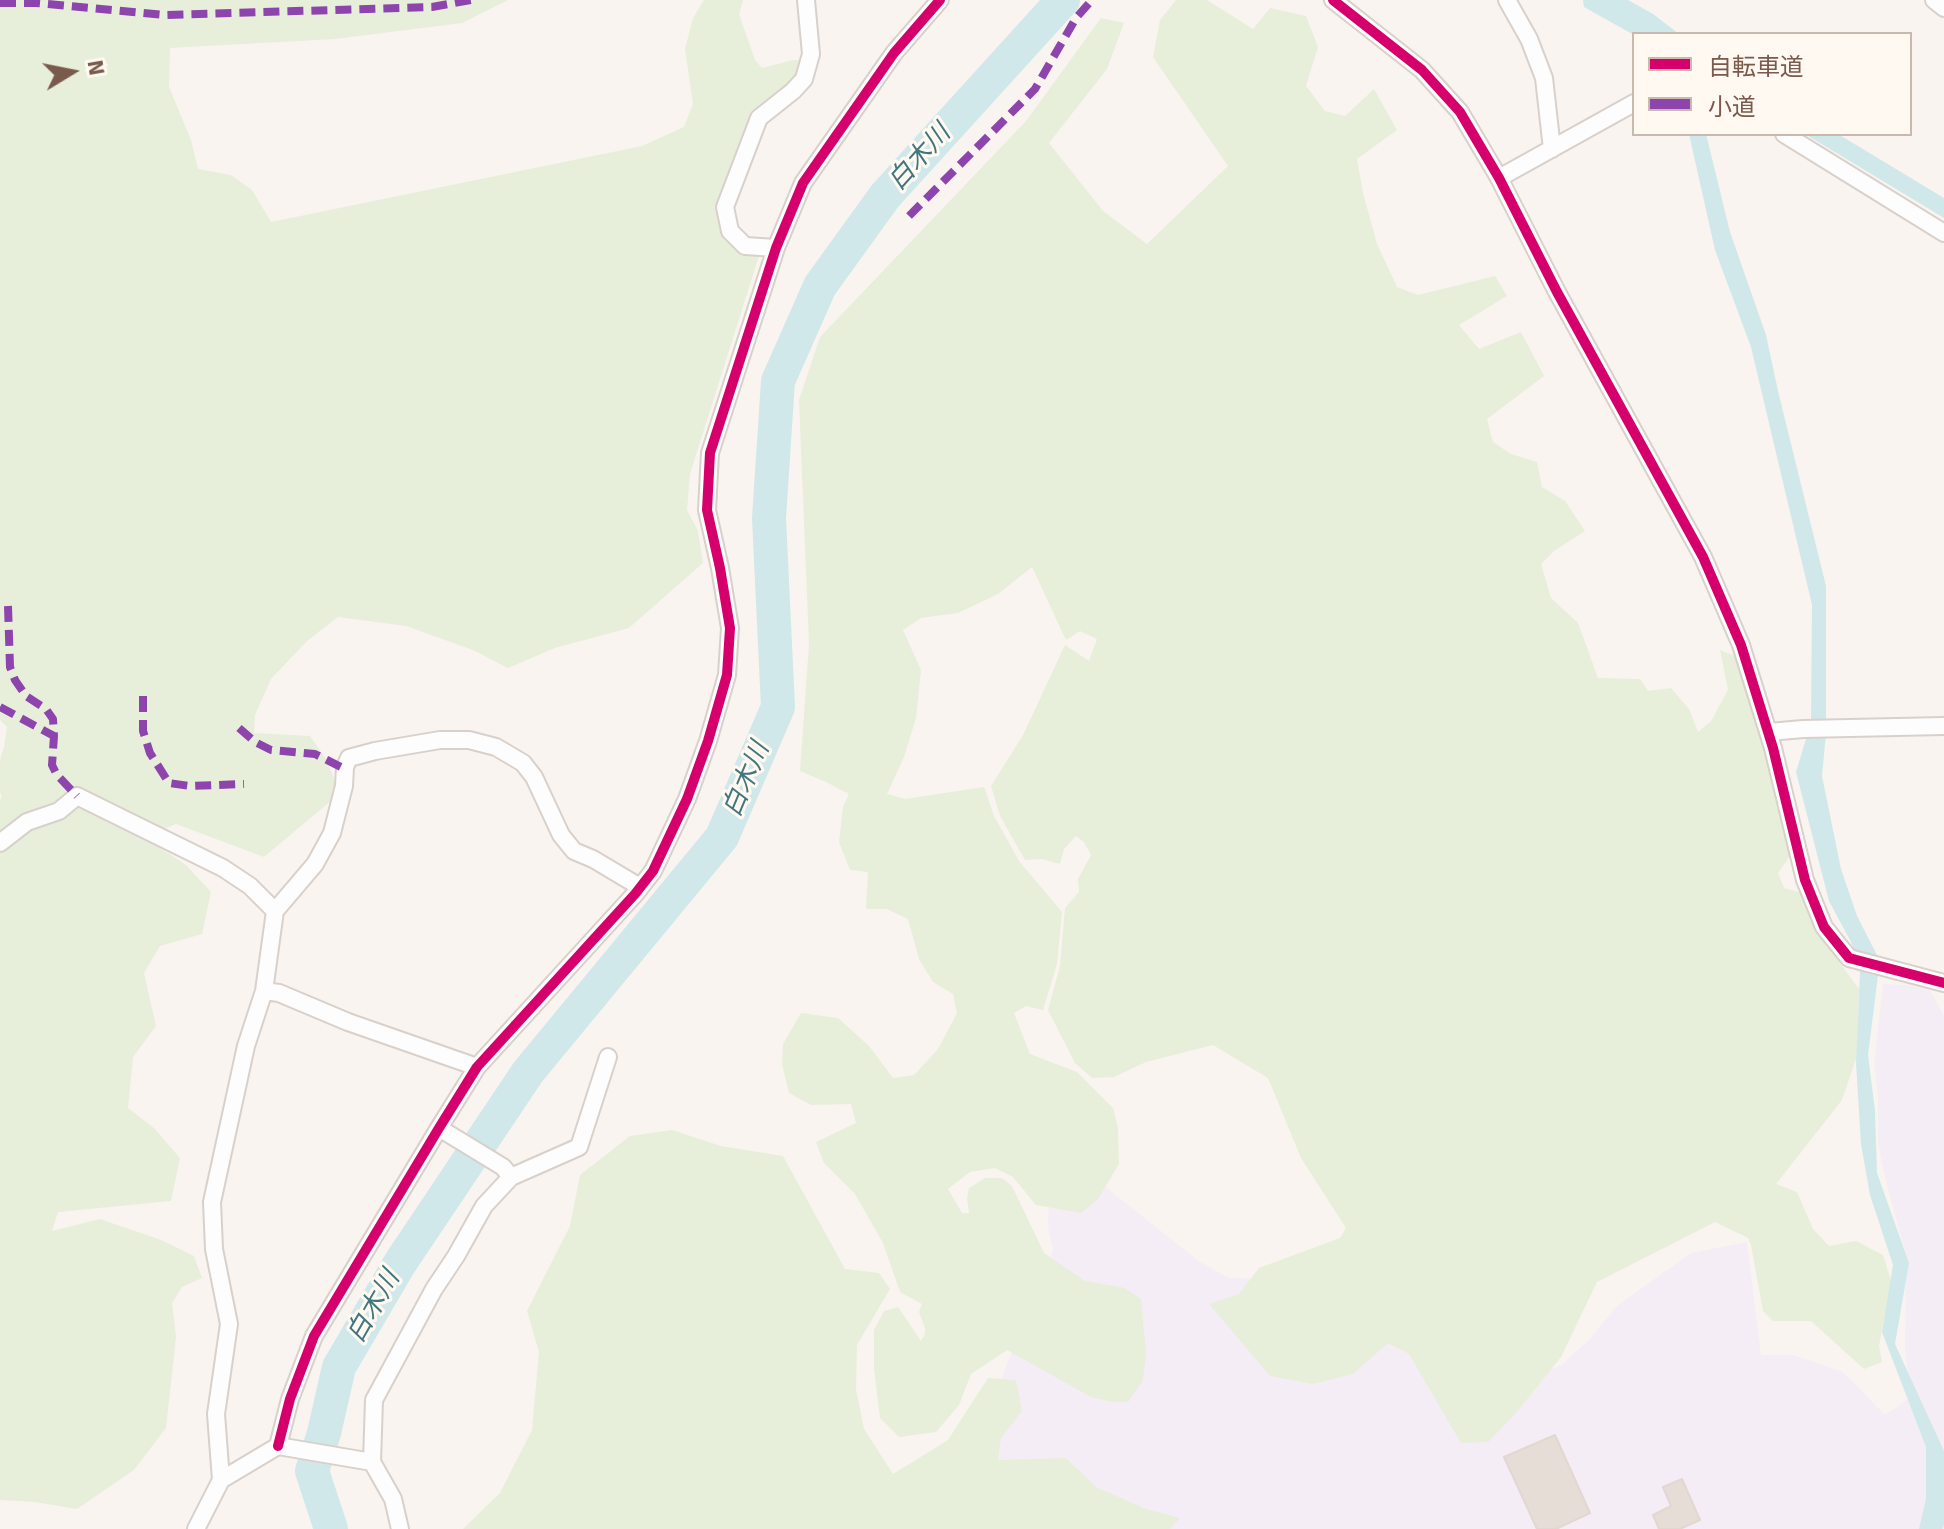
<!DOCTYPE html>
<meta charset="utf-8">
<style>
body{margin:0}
#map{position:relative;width:1944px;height:1529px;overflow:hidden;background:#f9f4ef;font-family:Signika,"Noto Sans JP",sans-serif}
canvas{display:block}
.legend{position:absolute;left:1632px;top:32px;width:280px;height:104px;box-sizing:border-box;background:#fff9f1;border:2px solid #c9b9af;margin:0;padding:10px 14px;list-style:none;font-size:24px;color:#795a4d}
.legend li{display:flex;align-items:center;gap:16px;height:40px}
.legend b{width:40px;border:2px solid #c9b9af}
.north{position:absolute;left:32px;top:32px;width:80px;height:80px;-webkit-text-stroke:6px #fff9f1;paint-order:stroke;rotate:80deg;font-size:22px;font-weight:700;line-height:32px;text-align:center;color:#795a4d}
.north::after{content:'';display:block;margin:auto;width:28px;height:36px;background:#795a4d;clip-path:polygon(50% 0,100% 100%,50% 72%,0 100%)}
</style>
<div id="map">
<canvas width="1944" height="1529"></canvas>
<ul class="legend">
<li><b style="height:10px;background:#d6006c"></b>自転車道</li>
<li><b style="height:10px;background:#8e44ad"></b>小道</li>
</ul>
<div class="north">N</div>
</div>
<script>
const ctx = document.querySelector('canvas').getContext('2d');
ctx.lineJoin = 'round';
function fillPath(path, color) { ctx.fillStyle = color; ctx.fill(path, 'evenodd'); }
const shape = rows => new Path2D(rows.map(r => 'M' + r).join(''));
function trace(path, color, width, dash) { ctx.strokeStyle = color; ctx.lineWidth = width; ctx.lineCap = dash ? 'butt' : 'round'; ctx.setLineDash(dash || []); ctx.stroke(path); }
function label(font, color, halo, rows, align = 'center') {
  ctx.font = font + ' Signika,"Noto Sans JP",sans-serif'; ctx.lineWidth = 6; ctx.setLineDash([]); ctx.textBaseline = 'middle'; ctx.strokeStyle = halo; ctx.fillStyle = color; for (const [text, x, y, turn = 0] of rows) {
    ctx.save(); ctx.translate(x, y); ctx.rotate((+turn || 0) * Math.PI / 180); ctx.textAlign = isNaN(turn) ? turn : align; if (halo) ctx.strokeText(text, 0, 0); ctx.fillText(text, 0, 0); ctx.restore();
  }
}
fillPath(shape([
 [1883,984,1906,985,1930,990,1944,1016,1944,1529,1030,1529,1007,1491,956,1426,1001,1379,1053,1251,1048,1227,1050,1143,1200,1262,1229,1278,1266,1279,1332,1252,1466,1392,1560,1366,1588,1341,1617,1306,1691,1253,1747,1242,1761,1355,1794,1355,1843,1372,1885,1415,1916,1394,1907,1369,1905,1347,1906,1255,1885,1178,1878,1142,1878,1098,1874,1064]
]), '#f5edf5');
fillPath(shape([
 [0,0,508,0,462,23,335,39,170,48,169,87,191,140,198,169,231,175,252,190,271,222,642,146,684,127,693,104,685,49,693,18,704,0,743,0,739,14,755,60,762,68,793,60,802,60,798,80,764,104,727,191,742,252,759,256,690,474,687,510,698,531,703,563,629,628,555,648,508,668,473,650,406,626,338,617,307,641,271,679,255,715,254,733,310,736,326,759,339,790,332,800,264,857,176,824,159,831,75,792,0,838,0,800,2,796,0,793,0,760,4,747,7,727,0,720],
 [1176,0,1207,0,1253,29,1270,8,1306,16,1318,47,1306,86,1325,111,1345,116,1374,89,1397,130,1357,159,1363,193,1377,244,1397,287,1418,295,1495,276,1507,296,1459,325,1479,349,1521,332,1544,376,1487,419,1493,442,1511,454,1537,462,1542,487,1565,501,1585,531,1554,551,1541,564,1551,598,1578,623,1598,678,1640,679,1648,691,1671,688,1689,709,1698,732,1711,721,1728,690,1720,650,1735,656,1762,729,1790,856,1778,873,1784,888,1803,893,1818,933,1859,989,1857,1056,1842,1100,1776,1184,1797,1192,1813,1229,1829,1246,1856,1241,1883,1255,1893,1287,1884,1319,1879,1346,1882,1362,1864,1369,1811,1321,1773,1321,1763,1311,1751,1245,1748,1238,1715,1222,1597,1282,1561,1357,1515,1414,1488,1442,1461,1443,1409,1354,1388,1343,1353,1374,1313,1384,1270,1376,1209,1304,1239,1294,1259,1268,1340,1238,1346,1228,1301,1158,1268,1078,1213,1045,1146,1062,1114,1077,1092,1078,1075,1063,1048,1010,1060,966,1065,908,1079,892,1078,879,1091,855,1084,842,1076,836,1064,849,1060,864,1042,859,1025,860,1000,816,991,786,1023,735,1065,645,1089,661,1097,639,1080,631,1066,640,1032,567,998,594,958,613,921,618,903,630,921,670,916,718,904,757,887,794,905,799,984,787,994,816,1019,861,1062,912,1057,964,1043,1010,1026,1006,1014,1013,1030,1054,1077,1072,1113,1108,1118,1128,1119,1164,1098,1199,1081,1213,1036,1205,1013,1177,995,1168,970,1172,948,1189,962,1213,969,1213,967,1199,969,1188,985,1178,1002,1178,1012,1186,1044,1253,1085,1281,1125,1288,1141,1299,1146,1352,1143,1380,1128,1402,1113,1402,1091,1397,1007,1350,971,1374,959,1405,936,1432,899,1437,880,1418,874,1369,874,1330,884,1311,898,1307,921,1341,925,1334,925,1328,919,1312,922,1304,900,1292,883,1243,855,1194,824,1163,816,1142,856,1123,851,1104,811,1105,789,1093,782,1064,783,1044,801,1013,838,1018,869,1046,893,1078,914,1075,938,1049,957,1013,953,994,933,982,919,959,908,919,887,909,866,909,868,872,850,870,839,842,843,807,849,794,826,782,800,771,809,644,799,400,820,337,1026,121,1101,18,1124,23,1107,69,1049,143,1103,211,1147,244,1228,166,1153,57,1160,20],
 [77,801,148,836,151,842,186,865,211,892,202,934,160,946,144,973,156,1026,133,1057,128,1108,154,1128,180,1158,171,1201,58,1212,52,1231,100,1219,161,1240,194,1256,202,1278,182,1287,172,1303,176,1337,166,1428,134,1470,77,1509,35,1502,0,1500,0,846],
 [672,1130,721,1146,783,1156,845,1269,879,1273,890,1289,857,1345,856,1389,864,1429,893,1474,948,1440,988,1378,1016,1380,1022,1411,1001,1438,998,1460,1066,1458,1096,1487,1146,1509,1180,1518,1170,1529,463,1529,500,1493,532,1430,539,1352,527,1311,570,1226,580,1175,630,1136]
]), '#e7efda');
fillPath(shape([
 [1583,0,1628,0,1653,14,1679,34,1634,35,1584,7],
 [1689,134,1706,134,1730,232,1766,335,1778,391,1826,586,1826,733,1822,776,1841,869,1857,916,1878,957,1878,975,1868,1055,1875,1111,1877,1173,1909,1263,1895,1344,1944,1451,1944,1525,1942,1529,1919,1529,1926,1499,1926,1447,1882,1332,1893,1265,1870,1195,1861,1144,1856,1063,1860,973,1856,955,1851,942,1829,901,1796,772,1811,722,1812,605,1751,347,1715,250],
 [1805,134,1838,134,1944,198,1944,218]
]), '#d0e8e9');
trace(shape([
 [331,1529,312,1471,324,1433,339,1367,400,1263,528,1072,722,837,778,707,769,518,778,381,820,286,885,196,1063,0]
]), '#d0e8e9', 34);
const building = shape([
 [1555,1435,1590,1513,1556,1529,1537,1529,1504,1457,1555,1435],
 [1682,1479,1700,1520,1680,1529,1659,1529,1653,1515,1671,1506,1663,1487,1682,1479]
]);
fillPath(building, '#e6ddd6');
trace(building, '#e2d7d1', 2);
const street = shape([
 [1333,0,1422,70,1460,112,1499,178,1557,292,1703,557,1741,645,1773,748,1805,880,1824,927,1849,958,1944,983],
 [1507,0,1529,39,1544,78,1552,149],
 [1934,0,1944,8],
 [1784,134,1944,233],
 [1499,178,1634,103],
 [776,248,745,246,730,231,725,207,759,118,793,91,804,79,811,54,806,0],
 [1769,732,1803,729,1944,726],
 [0,843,27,822,59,811,77,796,223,868,250,886,275,911],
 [264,991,279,993,348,1022,477,1067],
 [439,1128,503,1167,511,1177],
 [278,1446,290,1399,314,1336,439,1128,477,1067,635,894,653,871,687,799,708,741,727,675,730,628,720,568,707,510,710,453,776,248,803,183,894,53,940,0],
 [221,1480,278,1446,372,1462],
 [196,1529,221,1480,216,1414,229,1324,214,1249,212,1202,246,1046,264,991,275,911,315,864,332,833,344,786,345,767,349,758,375,751,440,740,469,740,496,747,523,763,534,777,561,835,574,851,593,859,640,887],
 [400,1529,393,1499,372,1462,374,1400,434,1289,456,1256,484,1206,511,1177,579,1147,608,1057]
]);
trace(street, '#d8d0cb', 20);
trace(street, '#fefdfd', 16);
trace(shape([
 [0,3,36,3,166,15,432,7,471,0],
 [909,216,1035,89,1076,18,1092,0],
 [8,606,10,667,15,680,26,696,46,709,53,719,54,736,52,765,57,775,77,796],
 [143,696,143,731,150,753,169,783,190,786,244,784],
 [0,707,54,736],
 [239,728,255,742,271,750,315,754,345,769]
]), '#8e44ad', 8, [16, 8]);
trace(shape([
 [1333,0,1422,70,1460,112,1499,178,1557,292,1703,557,1741,645,1773,748,1805,880,1824,927,1849,958,1944,983],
 [278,1446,290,1399,314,1336,439,1128,477,1067,635,894,653,871,687,799,708,741,727,675,730,628,720,568,707,510,710,453,776,248,803,183,894,53,940,0]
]), '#d6006c', 10);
label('italic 26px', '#40767e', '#fff9f1', [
 ["白木川",920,158,-48],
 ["白木川",747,780,-67],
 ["白木川",374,1307,-60]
]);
</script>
